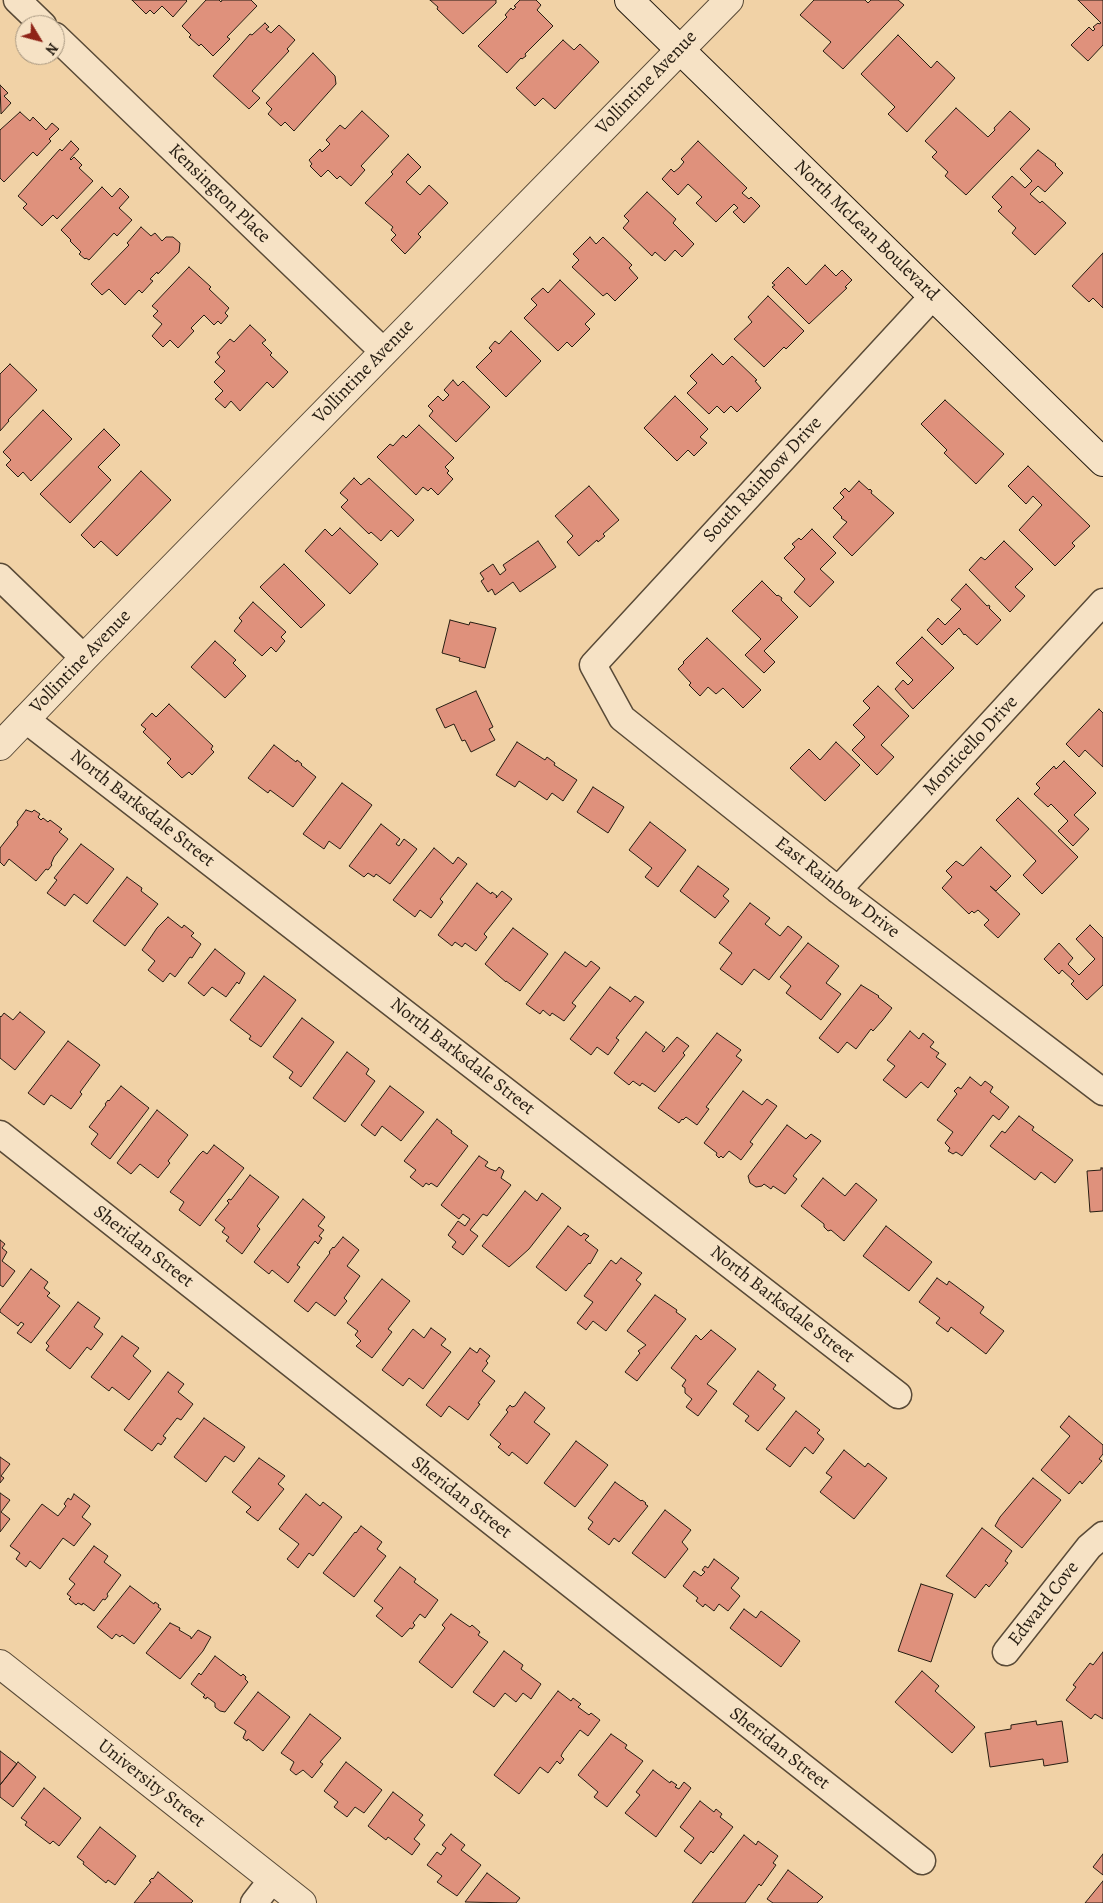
<!DOCTYPE html>
<style>
body{margin:0}
#map{position:relative;width:1103px;height:1903px;overflow:hidden;background:#f1d2a6;font-family:Alegreya,serif}
canvas{display:block}
.north{position:absolute;left:15px;top:15px;width:50px;height:50px;box-sizing:border-box;background:#f6e2c5;border:1px solid #a3937d;border-radius:50%;rotate:127deg;font-size:14px;font-weight:700;line-height:20px;text-align:center;color:#261d12}
.north::after{content:'';display:block;margin:auto;width:18px;height:22px;background:#8f2418;clip-path:polygon(50% 0,100% 100%,50% 72%,0 100%)}
</style>
<div id="map">
<canvas width="1103" height="1903"></canvas>
<div class="north">N</div>
</div>
<script>
const ctx = document.querySelector('canvas').getContext('2d');
ctx.lineJoin = 'round';
function fillPath(path, color) { ctx.fillStyle = color; ctx.fill(path, 'evenodd'); }
const shape = rows => new Path2D(rows.map(r => 'M' + r).join(''));
function trace(path, color, width, dash) { ctx.strokeStyle = color; ctx.lineWidth = width; ctx.lineCap = dash ? 'butt' : 'round'; ctx.setLineDash(dash || []); ctx.stroke(path); }
function label(font, color, halo, rows, align = 'center') {
  ctx.font = font + ' Alegreya,serif'; ctx.lineWidth = 4; ctx.setLineDash([]); ctx.textBaseline = 'middle'; ctx.strokeStyle = halo; ctx.fillStyle = color; for (const [text, x, y, turn = 0] of rows) {
    ctx.save(); ctx.translate(x, y); ctx.rotate((+turn || 0) * Math.PI / 180); ctx.textAlign = isNaN(turn) ? turn : align; if (halo) ctx.strokeText(text, 0, 0); ctx.fillText(text, 0, 0); ctx.restore();
  }
}
const building = shape([
 [132,0,186,0,187,1,173,17,162,6,154,14,150,10,146,14,132,0],
 [206,0,219,0,221,2,222,0,251,0,257,6,227,37,230,39,213,56,201,44,199,46,189,37,191,35,182,26,206,0],
 [430,0,496,0,496,3,463,34,437,9,438,7,430,0],
 [520,0,536,0,541,5,537,10,553,26,525,54,526,56,522,59,521,58,507,73,478,46,507,17,505,15,511,8,513,10,516,7,514,6,520,0],
 [814,0,865,0,868,3,871,0,898,0,904,5,843,69,823,51,831,42,800,15,814,0],
 [1078,0,1103,0,1103,45,1088,61,1071,45,1089,27,1093,31,1095,29,1093,27,1098,23,1099,24,1101,23,1078,0],
 [265,23,269,27,266,29,271,33,279,25,295,40,287,49,289,51,252,91,260,98,249,109,213,76,250,34,252,35,265,23],
 [898,35,931,68,937,61,955,78,907,132,888,114,895,107,861,74,898,35],
 [563,40,574,50,580,44,599,62,555,109,543,98,535,106,516,88,563,40],
 [313,53,335,76,336,84,294,131,285,122,281,126,268,114,272,109,266,103,313,53],
 [0,85,8,93,4,96,11,103,1,114,0,85],
 [956,108,988,137,995,130,994,128,1010,111,1030,129,966,195,945,176,948,172,932,157,937,152,925,141,956,108],
 [362,111,389,136,361,166,365,170,351,186,340,176,337,179,328,170,321,177,310,166,312,164,309,160,320,149,322,152,330,144,326,140,340,125,345,129,362,111],
 [20,112,30,121,33,117,46,130,52,123,59,129,49,139,51,141,37,156,33,152,4,182,0,178,0,130,20,112],
 [71,141,79,149,70,159,71,160,74,157,82,165,79,168,93,181,57,219,53,215,42,226,23,208,27,204,18,196,60,149,62,151,71,141],
 [698,141,747,188,742,193,749,199,751,197,760,206,744,223,733,212,738,208,734,204,716,222,696,203,702,197,688,184,678,195,662,179,671,169,674,172,679,168,684,162,681,159,698,141],
 [1038,150,1056,164,1055,165,1063,173,1045,192,1038,186,1030,194,1040,203,1042,201,1066,223,1035,255,1012,233,1016,228,998,211,1002,207,992,197,1012,176,1025,188,1032,181,1020,169,1038,150],
 [408,154,421,167,406,182,420,195,429,185,448,203,418,234,421,237,405,254,391,240,396,235,391,230,393,227,365,203,393,174,391,172,408,154],
 [102,187,112,197,120,188,129,197,119,208,132,220,117,236,114,233,89,260,86,258,85,259,79,254,81,252,70,241,71,240,61,230,102,187],
 [647,192,676,219,673,223,694,244,682,257,675,250,665,261,655,252,652,256,623,228,629,221,624,216,647,192],
 [141,227,151,236,155,233,162,241,166,237,173,237,180,243,179,252,158,274,157,272,150,279,153,281,142,293,139,290,125,305,109,289,102,295,91,284,129,245,127,243,141,227],
 [590,237,596,244,603,237,632,265,629,268,638,278,615,301,607,293,603,296,572,267,579,260,573,254,590,237],
 [1103,253,1103,308,1093,298,1089,302,1072,286,1103,253],
 [825,265,836,276,842,270,852,280,845,287,847,288,809,324,772,287,775,285,772,283,788,267,806,285,825,265],
 [189,267,211,287,209,289,229,308,225,313,228,316,221,324,218,321,214,325,204,315,191,328,194,331,178,348,170,340,163,347,152,336,162,324,153,316,158,311,152,306,189,267],
 [560,280,595,314,585,324,590,329,572,347,567,342,558,351,524,318,537,305,531,299,543,288,548,293,560,280],
 [768,296,804,331,786,349,784,347,764,367,734,339,752,322,748,317,768,296],
 [250,325,266,340,262,343,272,353,270,355,288,372,273,388,267,382,240,411,231,401,225,408,215,399,223,391,214,382,225,371,215,362,220,357,217,353,230,339,234,342,250,325],
 [511,331,541,361,506,397,476,367,492,351,489,348,495,341,499,344,511,331],
 [712,354,723,365,732,356,757,380,755,381,761,388,737,412,731,406,724,413,717,406,709,414,687,393,697,383,690,376,712,354],
 [10,364,37,390,8,420,9,421,0,431,0,374,10,364],
 [453,380,458,386,463,381,490,407,456,442,429,416,433,411,428,406,438,396,443,401,449,395,444,390,453,380],
 [675,396,708,429,700,437,707,443,694,456,688,450,677,461,644,428,675,396],
 [945,400,1004,454,976,484,944,453,947,450,921,424,945,400],
 [43,410,72,439,31,481,23,472,18,477,6,465,11,460,3,452,43,410],
 [419,425,454,458,445,467,449,471,447,473,453,479,438,495,431,488,428,491,423,487,416,495,377,457,390,444,393,446,403,435,406,438,419,425],
 [104,429,120,445,98,467,111,480,70,523,40,494,104,429],
 [1028,466,1090,526,1072,543,1075,546,1055,566,1019,530,1042,505,1033,496,1026,504,1008,486,1028,466],
 [141,471,171,500,117,556,101,541,94,548,81,535,141,471],
 [354,478,361,485,369,478,414,520,398,537,391,530,381,541,371,532,369,534,341,507,348,500,340,493,354,478],
 [859,481,869,490,870,489,872,491,871,493,894,513,852,556,833,537,847,522,841,518,842,517,833,508,844,497,840,493,845,488,849,492,859,481],
 [589,486,619,520,603,534,605,536,598,542,597,540,579,556,567,542,573,536,555,516,589,486],
 [340,528,378,564,350,594,305,551,325,529,332,536,340,528],
 [812,529,836,553,820,569,834,582,810,607,794,592,805,579,784,558,795,547,792,544,799,538,801,540,812,529],
 [538,541,556,567,520,592,513,582,495,595,492,589,488,592,481,581,484,579,480,573,493,564,500,575,506,570,503,565,538,541],
 [1004,541,1033,569,1015,587,1025,596,1010,612,969,570,981,557,985,560,1004,541],
 [284,564,325,605,301,628,260,587,284,564],
 [762,581,777,596,778,595,782,598,781,600,798,617,764,651,775,662,764,673,745,655,761,639,732,611,762,581],
 [966,584,987,606,989,605,990,607,989,608,1001,620,977,645,965,634,964,635,959,628,942,645,927,630,938,618,945,625,961,609,951,600,966,584],
 [253,602,286,632,281,637,285,641,276,652,271,647,262,656,234,631,242,621,239,618,253,602],
 [450,620,469,625,470,622,496,628,485,668,459,661,460,658,442,653,450,620],
 [922,637,954,668,913,709,895,689,903,680,908,685,913,680,896,663,922,637],
 [707,638,761,690,743,708,723,688,716,694,708,687,700,696,689,685,691,683,678,669,684,663,683,662,707,638],
 [215,641,236,660,233,663,246,676,225,698,191,667,215,641],
 [878,686,909,716,881,745,894,757,877,775,852,750,865,737,853,725,870,708,863,701,878,686],
 [476,691,493,727,489,729,495,740,471,752,465,740,462,741,454,724,445,728,436,709,476,691],
 [169,704,213,746,211,749,214,752,192,775,189,772,182,778,167,763,171,759,143,732,146,729,141,725,152,713,156,717,169,704],
 [1099,709,1103,713,1103,767,1085,750,1079,757,1066,744,1099,709],
 [517,742,545,760,547,757,555,763,554,765,577,780,563,801,552,793,547,800,519,781,515,787,496,775,517,742],
 [836,742,860,765,825,801,790,768,809,749,820,760,836,742],
 [274,745,296,762,297,760,302,764,301,765,316,777,293,807,270,790,268,793,248,778,274,745],
 [1064,761,1096,793,1074,815,1089,829,1073,846,1058,831,1068,821,1051,804,1048,807,1034,794,1040,788,1036,784,1054,766,1056,769,1064,761],
 [342,783,372,805,340,849,329,841,324,849,303,834,342,783],
 [593,787,624,807,608,833,577,812,593,787],
 [1018,798,1078,857,1042,894,1023,875,1036,861,996,820,1018,798],
 [26,810,32,812,34,810,40,814,38,817,41,820,43,818,48,822,50,820,62,829,59,832,68,839,54,857,51,864,52,865,48,870,46,869,36,881,9,859,4,866,0,862,0,848,18,825,17,822,26,810],
 [650,822,686,850,658,887,645,877,652,868,629,850,650,822],
 [381,824,400,839,396,844,399,846,404,839,417,849,390,884,376,874,374,877,368,873,364,877,349,866,381,824],
 [81,844,114,869,87,904,74,894,65,906,47,893,57,880,54,878,81,844],
 [981,847,1011,876,996,891,990,886,1020,914,998,938,984,925,989,920,978,910,974,913,972,911,969,914,942,888,952,877,946,871,956,861,963,866,981,847],
 [434,848,453,864,458,857,467,864,440,899,443,902,431,918,420,910,415,917,393,900,434,848],
 [698,866,729,889,723,896,729,901,715,918,680,891,698,866],
 [127,877,142,888,141,891,158,904,125,946,93,921,127,877],
 [477,883,491,894,492,892,497,896,496,898,502,891,512,899,484,934,487,937,476,951,465,943,462,947,455,942,452,946,438,935,477,883],
 [750,903,770,918,765,924,780,936,788,926,802,937,769,980,754,969,742,985,720,969,732,953,719,943,750,903],
 [168,917,182,928,184,925,194,933,191,936,201,944,192,958,190,957,175,977,170,973,163,982,148,970,155,961,142,950,157,928,168,917],
 [1090,925,1103,938,1103,985,1087,1000,1071,984,1074,981,1062,970,1059,974,1044,959,1059,943,1073,958,1068,964,1079,975,1095,959,1076,939,1090,925],
 [513,928,548,954,520,991,506,981,506,982,485,964,513,928],
 [808,943,839,966,826,983,841,994,821,1020,786,993,791,986,780,977,808,943],
 [215,949,245,973,239,984,237,982,226,997,212,987,204,996,188,983,215,949],
 [565,952,586,967,591,961,600,968,572,1003,576,1006,564,1021,552,1013,550,1016,543,1010,540,1014,526,1004,565,952],
 [264,976,296,1000,261,1047,249,1039,251,1036,230,1020,264,976],
 [861,985,879,996,878,997,892,1008,882,1021,873,1031,871,1029,856,1049,847,1042,838,1053,819,1038,861,985],
 [610,987,629,1000,630,1002,635,996,644,1002,616,1038,619,1040,608,1055,597,1047,591,1055,570,1039,610,987],
 [20,1012,45,1032,15,1070,0,1058,0,1016,1,1017,4,1013,13,1020,20,1012],
 [302,1018,334,1042,301,1087,289,1078,293,1072,273,1057,302,1018],
 [910,1031,919,1039,923,1033,934,1042,930,1047,939,1053,936,1057,946,1064,928,1088,921,1082,906,1098,883,1080,895,1066,887,1060,910,1031],
 [646,1032,665,1047,662,1051,664,1052,677,1037,689,1046,683,1053,685,1055,655,1092,642,1083,640,1086,633,1081,629,1085,614,1073,646,1032],
 [717,1033,741,1050,736,1056,742,1060,706,1107,709,1109,697,1125,686,1117,683,1120,682,1119,679,1123,658,1108,717,1033],
 [68,1041,100,1065,80,1092,82,1094,71,1109,51,1095,44,1105,28,1093,68,1041],
 [347,1052,369,1069,366,1074,375,1081,345,1122,313,1098,347,1052],
 [970,1077,981,1086,985,1081,993,1087,990,1092,1009,1107,999,1120,993,1115,962,1156,956,1152,953,1154,948,1151,950,1148,945,1143,953,1132,937,1120,957,1094,954,1091,958,1087,961,1089,970,1077],
 [121,1086,149,1108,110,1159,91,1144,98,1134,89,1127,106,1105,105,1104,108,1100,109,1101,121,1086],
 [390,1086,424,1112,401,1141,382,1126,375,1136,361,1125,390,1086],
 [743,1091,762,1105,767,1099,777,1106,750,1142,753,1144,741,1160,729,1151,723,1158,721,1156,719,1158,716,1155,717,1153,704,1143,743,1091],
 [157,1110,188,1135,168,1161,170,1163,158,1178,140,1164,131,1174,117,1163,157,1110],
 [1019,1116,1034,1127,1032,1130,1073,1160,1055,1183,1041,1172,1035,1180,990,1146,1002,1131,1005,1133,1019,1116],
 [437,1119,452,1131,451,1133,468,1146,437,1187,431,1183,429,1185,426,1183,423,1187,410,1177,416,1170,404,1161,437,1119],
 [787,1125,806,1139,811,1134,821,1141,793,1176,797,1179,785,1194,773,1186,771,1189,764,1184,762,1186,756,1187,750,1183,748,1176,787,1125],
 [214,1145,244,1168,200,1226,179,1210,184,1202,170,1192,199,1155,203,1151,207,1154,214,1145],
 [479,1156,488,1162,485,1166,490,1169,496,1171,499,1167,504,1171,501,1178,511,1185,487,1216,483,1214,470,1230,478,1236,463,1255,452,1247,456,1242,448,1235,458,1221,465,1226,470,1219,463,1214,459,1219,441,1205,479,1156],
 [1101,1168,1103,1168,1103,1211,1090,1212,1087,1171,1101,1170,1101,1168],
 [250,1175,279,1197,257,1226,260,1229,242,1254,226,1241,229,1237,222,1232,225,1228,215,1220,229,1203,227,1201,229,1199,231,1200,250,1175],
 [823,1178,845,1196,856,1183,877,1200,844,1241,831,1230,828,1231,824,1227,824,1224,801,1206,823,1178],
 [525,1191,537,1201,542,1193,561,1208,529,1249,509,1267,482,1246,525,1191],
 [303,1199,325,1217,318,1226,324,1230,319,1236,322,1238,318,1244,315,1241,297,1265,300,1267,288,1283,272,1270,269,1274,254,1262,303,1199],
 [568,1226,581,1236,584,1233,589,1236,585,1240,598,1250,590,1264,589,1263,566,1291,536,1267,568,1226],
 [886,1226,932,1262,909,1291,863,1256,886,1226],
 [343,1237,359,1250,347,1266,360,1276,344,1298,347,1301,335,1316,316,1302,308,1312,294,1301,330,1253,329,1252,333,1247,334,1248,343,1237],
 [0,1240,5,1244,2,1248,7,1252,2,1261,15,1271,3,1287,0,1285,0,1240],
 [621,1258,642,1273,636,1280,641,1284,606,1331,593,1321,586,1330,577,1323,593,1302,584,1296,611,1260,616,1264,621,1258],
 [31,1269,48,1282,44,1288,50,1293,47,1296,60,1306,31,1343,17,1333,24,1324,21,1322,18,1326,0,1312,0,1310,31,1269],
 [937,1278,947,1285,949,1281,984,1307,980,1313,1004,1331,986,1354,951,1327,948,1332,936,1323,940,1318,919,1302,937,1278],
 [382,1279,410,1301,388,1329,392,1332,372,1358,356,1346,361,1341,355,1335,358,1331,347,1323,382,1279],
 [655,1295,677,1310,676,1312,686,1319,637,1381,625,1372,640,1353,638,1351,646,1345,627,1331,655,1295],
 [78,1302,100,1318,94,1327,103,1334,91,1350,87,1347,70,1369,46,1350,49,1346,46,1343,78,1302],
 [431,1328,446,1339,441,1345,451,1352,423,1389,409,1378,403,1386,382,1370,413,1329,424,1338,431,1328],
 [711,1330,736,1349,707,1384,717,1391,698,1416,686,1407,692,1399,685,1393,685,1388,682,1386,686,1380,671,1368,696,1335,701,1340,711,1330],
 [122,1336,139,1348,133,1356,151,1371,129,1400,112,1387,109,1391,91,1377,122,1336],
 [470,1348,477,1353,480,1348,490,1356,486,1361,488,1363,482,1371,495,1381,478,1403,480,1404,468,1420,449,1406,441,1417,426,1405,470,1348],
 [758,1371,776,1385,773,1389,785,1398,758,1431,745,1421,749,1416,733,1404,758,1371],
 [168,1372,184,1384,178,1392,193,1404,181,1420,177,1418,163,1436,166,1438,161,1445,158,1443,152,1451,124,1430,168,1372],
 [525,1392,545,1408,534,1422,550,1434,527,1464,512,1452,509,1456,498,1447,501,1444,490,1435,508,1412,506,1410,510,1405,512,1407,515,1406,525,1392],
 [796,1411,820,1430,817,1433,824,1439,813,1454,805,1447,790,1467,766,1449,796,1411],
 [1069,1416,1103,1445,1103,1454,1099,1459,1102,1461,1082,1484,1080,1481,1069,1494,1041,1470,1070,1436,1060,1427,1069,1416],
 [204,1418,245,1447,234,1462,225,1456,206,1482,174,1457,204,1418],
 [576,1441,608,1465,575,1507,544,1483,576,1441],
 [844,1450,865,1467,868,1463,887,1478,854,1519,820,1492,832,1477,826,1473,844,1450],
 [0,1457,10,1464,1,1476,4,1478,0,1483,0,1457],
 [259,1458,285,1476,278,1484,284,1489,258,1521,246,1512,251,1507,232,1492,259,1458],
 [1033,1478,1061,1500,1022,1548,995,1526,1000,1517,1033,1478],
 [615,1482,641,1501,642,1500,646,1503,645,1504,648,1506,619,1542,614,1538,609,1545,588,1529,593,1522,588,1518,615,1482],
 [0,1493,10,1500,1,1512,10,1519,0,1532,0,1493],
 [74,1494,90,1506,82,1517,91,1524,74,1546,63,1538,40,1569,30,1561,26,1567,16,1559,20,1553,10,1546,42,1504,58,1516,66,1506,64,1504,68,1498,71,1500,74,1494],
 [306,1494,320,1506,323,1502,342,1517,313,1556,309,1553,298,1568,287,1559,299,1544,279,1529,306,1494],
 [665,1510,691,1530,682,1542,688,1549,665,1578,632,1553,665,1510],
 [361,1526,382,1542,377,1549,386,1556,354,1597,323,1573,355,1532,356,1533,361,1526],
 [982,1528,1012,1551,1005,1561,1008,1563,989,1587,986,1584,975,1598,946,1576,982,1528],
 [94,1546,108,1556,104,1562,121,1575,107,1594,108,1596,105,1600,103,1599,94,1611,83,1603,82,1605,78,1603,76,1605,69,1599,71,1597,67,1594,75,1584,69,1579,94,1546],
 [714,1559,739,1578,731,1588,740,1596,728,1611,719,1604,714,1611,705,1604,703,1607,696,1601,698,1598,683,1586,694,1571,701,1576,705,1572,702,1570,705,1566,708,1568,714,1559],
 [400,1567,416,1579,414,1582,438,1600,425,1618,420,1614,413,1623,415,1625,412,1629,410,1628,402,1637,376,1616,383,1608,374,1601,400,1567],
 [921,1584,953,1594,931,1662,898,1651,921,1584],
 [130,1586,154,1604,155,1602,159,1605,158,1607,161,1609,134,1644,122,1635,120,1637,116,1634,112,1639,97,1627,130,1586],
 [744,1609,756,1618,761,1611,800,1641,781,1667,730,1628,744,1609],
 [451,1614,467,1625,470,1627,472,1625,480,1632,478,1635,488,1642,452,1688,419,1662,445,1628,442,1625,451,1614],
 [170,1623,180,1628,179,1630,191,1637,191,1639,198,1630,211,1637,203,1651,180,1679,146,1653,170,1623],
 [504,1651,523,1665,521,1669,541,1684,531,1699,523,1693,516,1702,505,1693,494,1707,473,1692,504,1651],
 [1103,1652,1103,1719,1095,1714,1091,1719,1066,1700,1076,1687,1073,1685,1090,1663,1093,1665,1103,1652],
 [215,1656,241,1676,243,1674,246,1677,245,1679,248,1682,225,1712,220,1711,215,1707,215,1703,207,1697,206,1699,203,1697,205,1695,191,1684,199,1673,201,1675,215,1656],
 [922,1671,939,1686,935,1691,975,1727,952,1753,895,1702,922,1671],
 [558,1691,571,1701,573,1698,581,1704,578,1707,589,1715,591,1713,600,1720,588,1736,580,1730,563,1752,561,1756,564,1759,560,1764,557,1761,548,1773,540,1767,519,1794,494,1775,558,1691],
 [258,1692,290,1717,263,1751,248,1739,247,1741,243,1738,246,1731,234,1723,258,1692],
 [310,1714,341,1738,320,1762,323,1764,312,1778,303,1770,296,1775,290,1770,294,1762,281,1753,310,1714],
 [1036,1721,1037,1725,1062,1721,1068,1762,1044,1766,1043,1759,990,1767,985,1733,1011,1729,1011,1725,1036,1721],
 [611,1734,627,1745,625,1748,643,1761,607,1807,594,1797,598,1792,578,1775,611,1734],
 [0,1751,17,1764,0,1785,0,1751],
 [18,1762,36,1777,13,1807,0,1797,0,1785,18,1762],
 [346,1762,382,1790,364,1813,355,1807,347,1817,334,1807,338,1802,324,1791,346,1762],
 [653,1770,670,1783,671,1781,677,1785,675,1787,679,1789,684,1782,691,1788,656,1837,625,1813,640,1795,636,1792,653,1770],
 [44,1788,81,1818,59,1846,53,1841,50,1844,25,1825,27,1822,21,1818,44,1788],
 [393,1792,423,1815,419,1820,425,1825,414,1839,420,1844,412,1855,388,1837,386,1840,368,1826,393,1792],
 [700,1801,714,1812,716,1809,722,1814,720,1817,733,1827,713,1853,711,1851,701,1864,684,1851,694,1838,680,1827,700,1801],
 [100,1827,136,1856,115,1885,108,1880,106,1883,83,1864,84,1862,77,1857,100,1827],
 [451,1834,465,1845,461,1850,481,1865,457,1896,437,1882,442,1876,427,1865,437,1852,441,1855,446,1848,442,1845,451,1834],
 [744,1835,756,1845,758,1841,778,1856,773,1863,776,1865,761,1886,759,1884,745,1903,692,1903,744,1835],
 [1103,1854,1103,1875,1093,1867,1103,1854],
 [788,1870,823,1897,817,1903,773,1903,767,1899,788,1870],
 [158,1872,193,1901,191,1903,134,1903,151,1882,149,1881,152,1878,153,1879,158,1872],
 [487,1873,520,1898,516,1903,465,1902,487,1873],
 [1103,1881,1103,1903,1085,1903,1103,1881]
]);
fillPath(building, '#df917c');
trace(building, '#261d12', 1);
const minor = shape([
 [17,0,43,25],
 [55,36,384,352],
 [933,296,593,665,622,718,838,890,1103,1092],
 [0,577,84,658],
 [25,719,898,1395],
 [838,890,1103,602],
 [0,1134,922,1861],
 [1006,1652,1089,1547,1103,1535],
 [254,1903,272,1880]
]);
const tertiary = shape([
 [0,746,84,658,729,0],
 [0,1664,302,1903]
]);
const secondary = shape([
 [629,0,1103,462]
]);
trace(minor, '#594a37', 29);
trace(tertiary, '#594a37', 30);
trace(secondary, '#261d12', 30);
trace(minor, '#f6e2c5', 26);
trace(tertiary, '#f6e2c5', 28);
trace(secondary, '#f6e2c5', 28);
label('19px', '#261d12', '#f6e2c5', [
 ["Vollintine Avenue",647,83,-46],
 ["Kensington Place",219,194,44],
 ["North McLean Boulevard",866,231,44],
 ["Vollintine Avenue",364,372,-46],
 ["South Rainbow Drive",763,480,-47],
 ["Vollintine Avenue",81,662,-46],
 ["Monticello Drive",971,746,-47],
 ["North Barksdale Street",142,809,38],
 ["East Rainbow Drive",837,888,38],
 ["North Barksdale Street",462,1057,38],
 ["Sheridan Street",143,1247,38],
 ["North Barksdale Street",782,1305,38],
 ["Sheridan Street",461,1498,38],
 ["Edward Cove",1044,1604,-52],
 ["Sheridan Street",779,1749,38],
 ["University Street",151,1784,38]
]);
</script>
